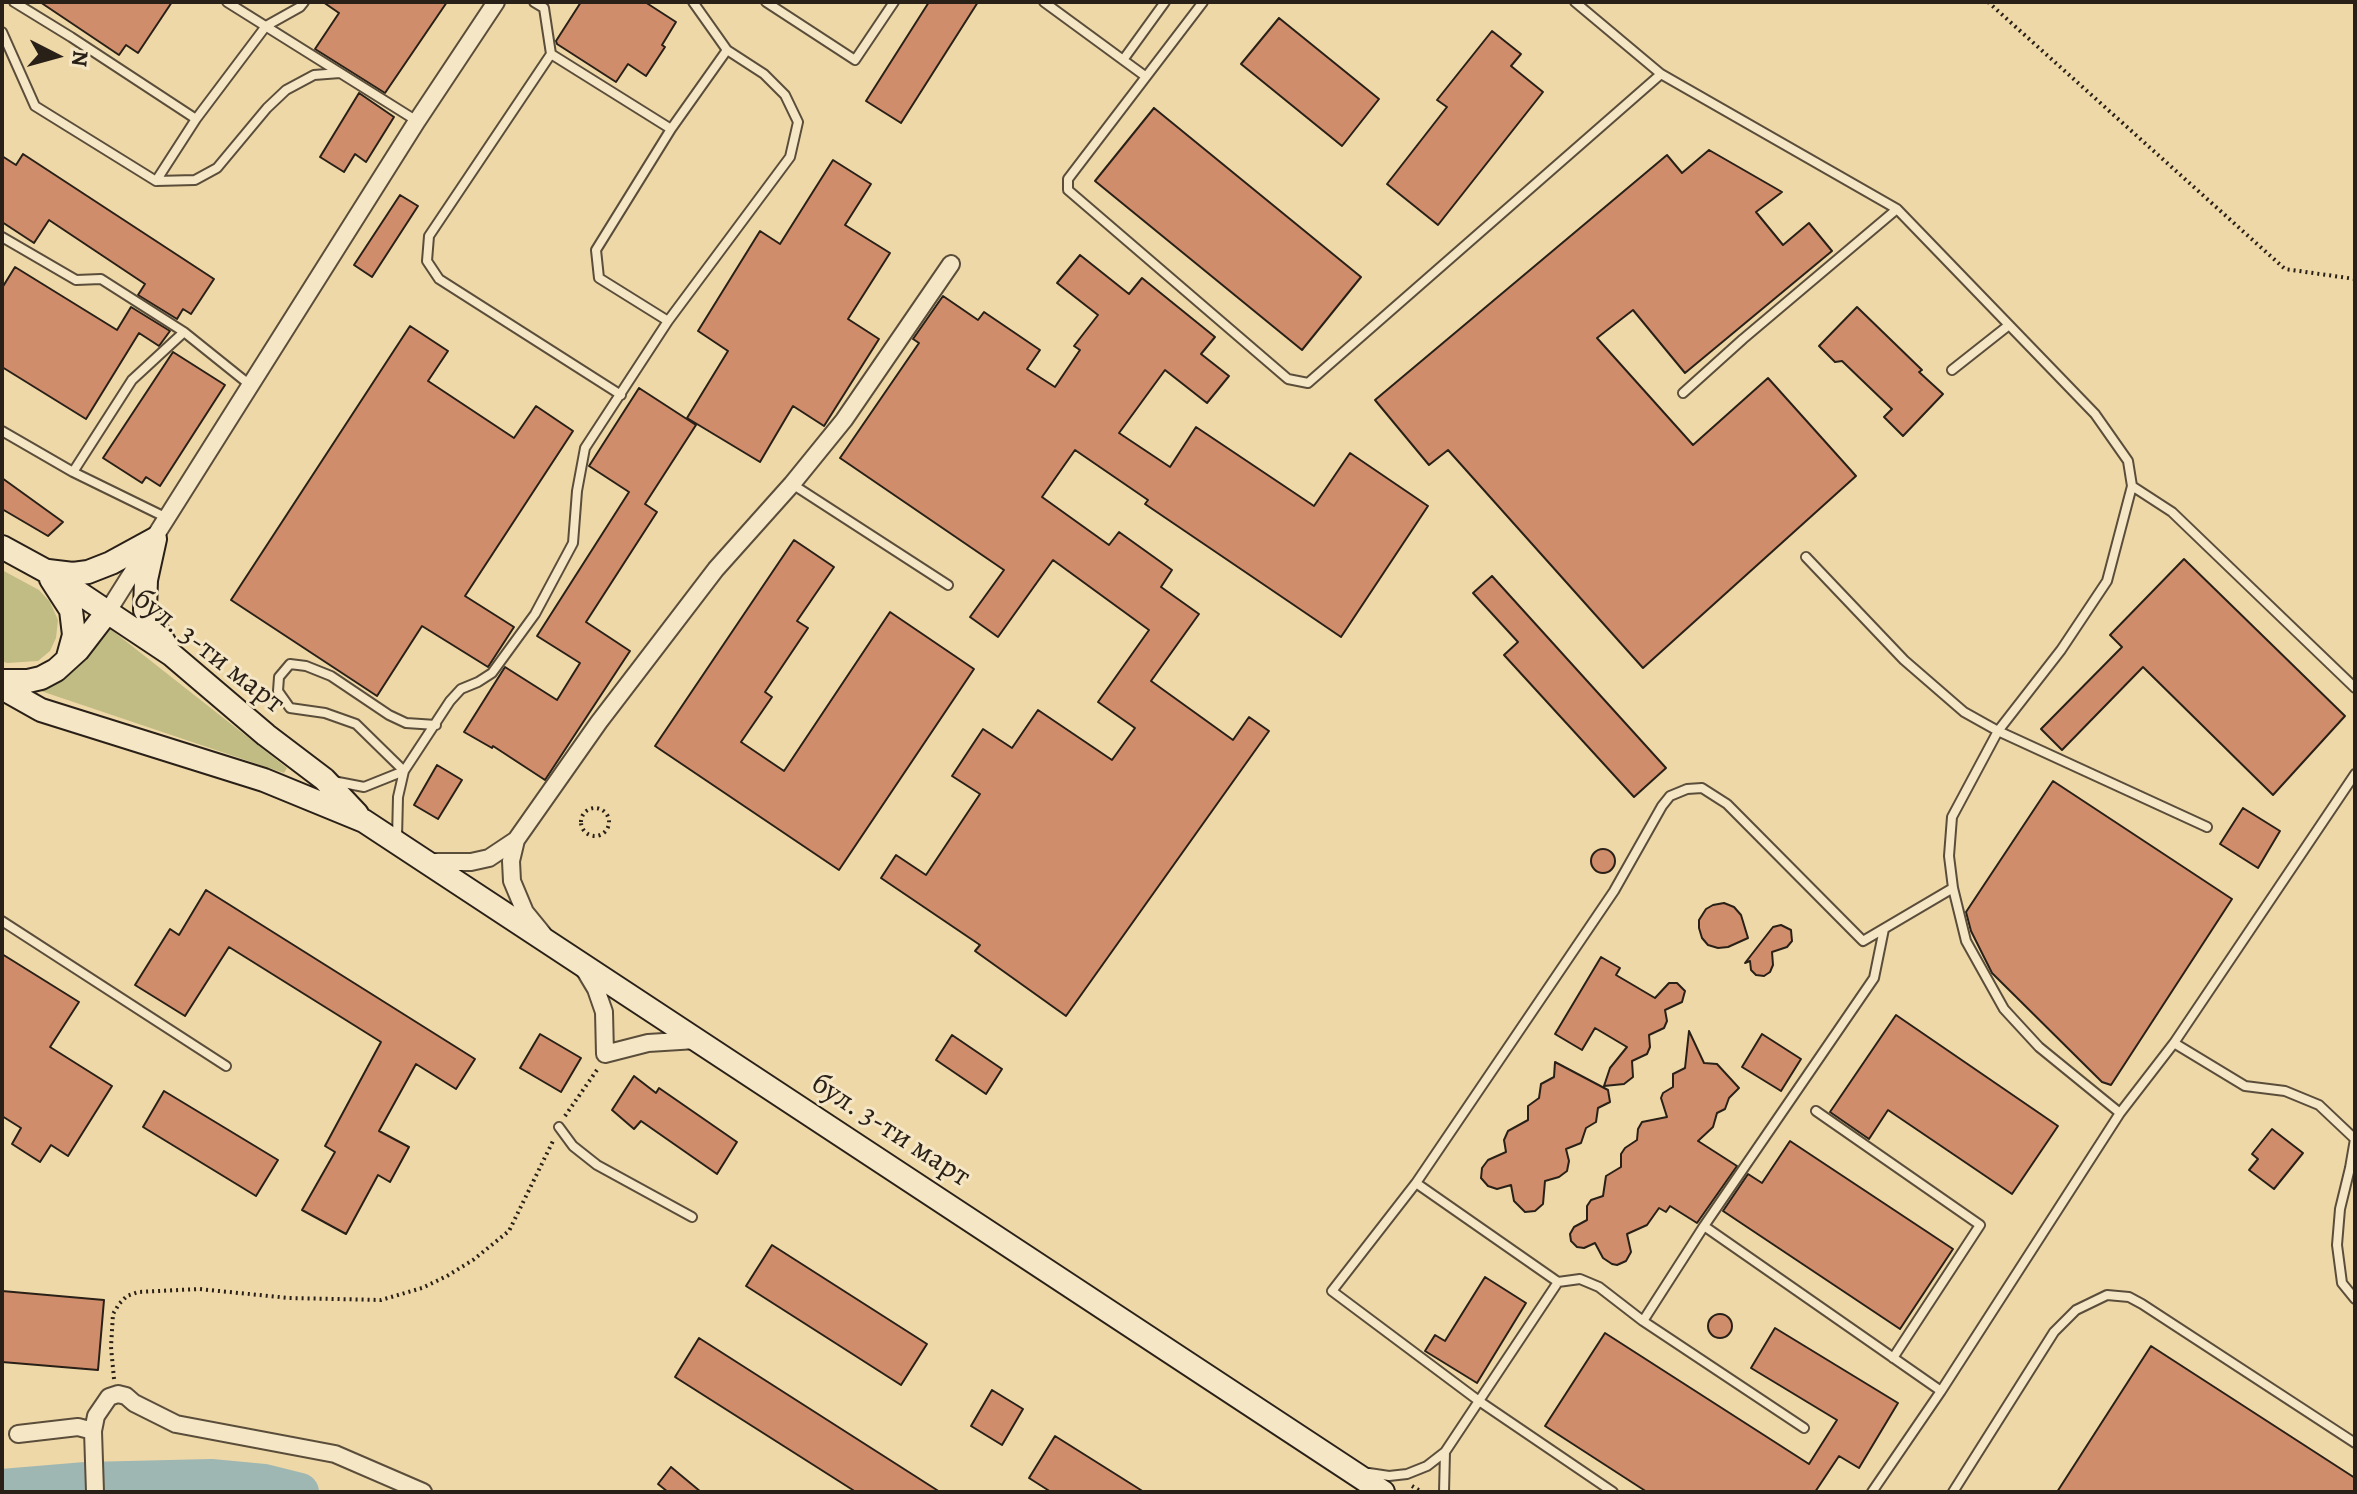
<!DOCTYPE html>
<meta charset="utf-8">
<style>
body{margin:0}
#map{position:relative;width:2357px;height:1494px;overflow:hidden;background:#efd8a8;font-family:Alegreya,serif}
canvas{display:block}
.frame{position:absolute;inset:0;border:4px solid #292017;pointer-events:none}
.north{position:absolute;left:16px;top:16px;width:80px;height:80px;-webkit-text-stroke:6px #f5e6c6;paint-order:stroke;rotate:96deg;font-size:22px;font-weight:700;line-height:32px;text-align:center;color:#292017}
.north::after{content:'';display:block;margin:auto;width:28px;height:36px;background:#292017;clip-path:polygon(50% 0,100% 100%,50% 72%,0 100%)}
</style>
<div id="map">
<canvas width="2357" height="1494"></canvas>
<div class="frame"></div>
<div class="north">N</div>
</div>
<script>
const ctx = document.querySelector('canvas').getContext('2d');
ctx.lineJoin = 'round';
function fillPath(path, color) { ctx.fillStyle = color; ctx.fill(path, 'evenodd'); }
const shape = rows => new Path2D(rows.map(r => 'M' + r).join(''));
function trace(path, color, width, dash) { ctx.strokeStyle = color; ctx.lineWidth = width; ctx.lineCap = dash ? 'butt' : 'round'; ctx.setLineDash(dash || []); ctx.stroke(path); }
function label(font, color, halo, rows, align = 'center') {
  ctx.font = font + ' Alegreya,serif'; ctx.lineWidth = 6; ctx.setLineDash([]); ctx.textBaseline = 'middle'; ctx.strokeStyle = halo; ctx.fillStyle = color; for (const [text, x, y, turn = 0] of rows) {
    ctx.save(); ctx.translate(x, y); ctx.rotate((+turn || 0) * Math.PI / 180); ctx.textAlign = isNaN(turn) ? turn : align; if (halo) ctx.strokeText(text, 0, 0); ctx.fillText(text, 0, 0); ctx.restore();
  }
}
fillPath(shape([
 [2,570,39,590,50,602,58,620,56,638,50,651,38,661,7,663,2,661],
 [104,624,287,768,284,773,29,687,60,680,70,674,81,661]
]), '#c0bc83');
trace(shape([
 [2,1488,86,1481,211,1478,264,1483,300,1492]
]), '#9fb7b3', 38);
const building = shape([
 [40,2,172,2,138,53,126,45,119,55,40,2],
 [323,2,447,2,385,93,315,49,339,13,323,2],
 [581,2,645,2,676,22,662,45,665,47,646,76,628,64,616,82,557,44,556,41,581,2],
 [929,2,978,2,901,123,866,101,929,2],
 [1279,18,1379,99,1342,146,1241,64,1279,18],
 [1492,31,1521,54,1511,66,1543,92,1438,225,1387,184,1447,107,1437,100,1492,31],
 [359,93,394,117,366,162,355,154,344,172,320,157,359,93],
 [1154,108,1361,277,1302,350,1095,181,1154,108],
 [1709,150,1782,192,1756,212,1783,245,1809,223,1832,251,1685,373,1633,310,1597,338,1693,445,1768,378,1856,476,1643,668,1448,450,1429,465,1375,400,1667,155,1682,173,1709,150],
 [23,154,214,279,191,314,183,309,177,319,138,295,145,284,49,220,34,243,2,222,2,156,16,165,23,154],
 [833,160,871,184,845,225,890,253,848,319,879,339,824,426,793,406,760,462,687,418,728,351,698,331,760,231,780,244,833,160],
 [400,195,418,206,372,277,354,265,400,195],
 [1080,255,1129,294,1142,278,1215,337,1201,354,1229,376,1207,403,1165,370,1119,433,1170,467,1196,427,1314,506,1350,453,1428,506,1341,637,1145,504,1148,500,1075,450,1042,497,1109,545,1119,532,1172,570,1161,587,1199,614,1151,681,1233,740,1249,717,1269,731,1066,1016,975,951,980,945,881,878,896,855,926,875,980,794,952,776,983,729,1012,748,1038,710,1112,760,1135,728,1098,702,1149,630,1053,560,998,637,970,617,1004,570,840,458,919,343,913,339,943,296,978,320,984,312,1040,350,1027,369,1055,387,1080,350,1074,346,1098,315,1057,283,1080,255],
 [15,267,117,330,131,307,170,331,159,346,139,333,86,419,2,367,2,288,15,267],
 [1857,307,1922,370,1919,372,1943,394,1903,436,1884,417,1892,409,1842,361,1835,362,1819,346,1857,307],
 [410,326,448,351,428,381,514,438,536,406,573,431,465,596,514,627,488,667,422,626,377,696,231,600,410,326],
 [173,352,225,385,160,486,146,477,142,483,103,458,173,352],
 [639,388,696,425,645,504,657,512,586,622,630,651,545,780,493,746,492,748,464,732,505,667,557,700,580,663,537,636,629,492,589,466,639,388],
 [2,478,63,522,48,536,2,509,2,478],
 [794,540,834,567,797,621,808,628,765,692,772,697,741,742,784,771,890,612,974,669,839,870,655,746,794,540],
 [2184,559,2345,716,2273,795,2143,667,2062,750,2041,729,2122,647,2110,635,2184,559],
 [1492,576,1666,768,1634,797,1504,655,1518,642,1473,593,1492,576],
 [437,765,462,780,438,819,414,805,437,765],
 [2053,781,2232,899,2111,1085,2102,1082,1992,973,1971,931,1966,912,2053,781],
 [2243,808,2280,831,2258,868,2220,844,2243,808],
 '1591 861a12 12 0 1 1 24 0a12 12 0 1 1-24 0Z',
 [206,890,475,1059,456,1089,416,1064,379,1131,409,1147,390,1182,378,1175,346,1234,302,1210,335,1152,325,1146,381,1042,229,947,185,1016,135,985,170,929,179,935,206,890],
 [1724,903,1734,907,1741,915,1748,938,1728,947,1718,948,1708,945,1702,938,1699,928,1699,920,1706,909,1713,905,1724,903],
 [1781,925,1791,930,1792,941,1787,947,1772,952,1773,965,1770,972,1764,976,1756,975,1751,970,1750,961,1745,963,1773,927,1781,925],
 [2,954,79,1002,50,1047,112,1086,68,1156,51,1145,40,1162,12,1144,21,1128,2,1116,2,954],
 [1601,957,1620,968,1616,975,1655,998,1669,983,1677,983,1685,991,1682,1002,1665,1010,1667,1021,1664,1028,1649,1035,1650,1047,1647,1054,1632,1061,1633,1077,1624,1084,1604,1086,1610,1068,1627,1047,1595,1028,1582,1050,1555,1034,1601,957],
 [1896,1015,2058,1126,2012,1194,1888,1110,1869,1139,1830,1112,1896,1015],
 [1689,1031,1704,1063,1717,1064,1739,1088,1729,1098,1725,1109,1717,1113,1713,1127,1698,1141,1737,1166,1697,1223,1670,1206,1666,1212,1659,1208,1647,1225,1627,1234,1631,1252,1626,1261,1617,1265,1612,1264,1603,1258,1595,1243,1584,1248,1577,1247,1571,1241,1570,1234,1574,1227,1587,1220,1587,1206,1591,1200,1603,1196,1606,1176,1621,1167,1621,1154,1625,1148,1637,1140,1638,1129,1642,1122,1667,1117,1661,1098,1663,1093,1673,1087,1673,1074,1685,1068,1689,1031],
 [540,1034,581,1058,561,1092,520,1068,540,1034],
 [1762,1034,1801,1059,1781,1091,1742,1067,1762,1034],
 [952,1035,1002,1069,986,1094,936,1060,952,1035],
 [1555,1062,1608,1090,1610,1102,1598,1108,1596,1122,1586,1128,1581,1143,1566,1149,1569,1161,1567,1171,1559,1177,1545,1181,1543,1204,1535,1211,1525,1212,1514,1201,1511,1185,1497,1189,1488,1186,1481,1178,1482,1168,1488,1160,1506,1152,1504,1140,1508,1131,1528,1120,1528,1106,1539,1098,1541,1084,1554,1077,1555,1062],
 [634,1076,656,1093,659,1088,737,1142,717,1174,641,1121,634,1129,612,1110,634,1076],
 [164,1091,278,1160,256,1196,143,1127,164,1091],
 [2272,1129,2303,1153,2274,1189,2249,1170,2258,1159,2252,1154,2272,1129],
 [1790,1141,1953,1249,1900,1329,1723,1211,1748,1174,1762,1183,1790,1141],
 [772,1245,927,1344,901,1385,746,1286,772,1245],
 [1485,1277,1526,1303,1477,1383,1425,1351,1435,1335,1445,1341,1485,1277],
 [2,1291,104,1300,98,1370,2,1362,2,1291],
 '1708 1326a12 12 0 1 1 24 0a12 12 0 1 1-24 0Z',
 [1775,1328,1898,1403,1859,1468,1839,1456,1815,1492,1647,1492,1545,1426,1605,1333,1809,1464,1837,1420,1751,1368,1775,1328],
 [699,1338,940,1492,856,1492,675,1377,699,1338],
 [2151,1346,2355,1478,2355,1492,2057,1492,2151,1346],
 [992,1390,1023,1409,1002,1445,971,1426,992,1390],
 [1055,1436,1144,1492,1051,1492,1029,1478,1055,1436],
 [671,1467,701,1492,668,1492,658,1484,671,1467]
]);
fillPath(building, '#d08d6b');
trace(building, '#292017', 2);
const service = shape([
 [14,2,71,37,196,119,156,181,195,180,217,168,267,108,286,90,314,75,340,73],
 [227,2,417,121],
 [534,2,544,8,551,54,671,129,596,250,599,278,668,321],
 [766,2,855,60,894,2],
 [1044,2,1145,76],
 [1203,2,1068,179,1068,190,1288,379,1308,383,1661,74],
 [1575,2,1661,74,1897,209,2095,414,2128,461,2132,486,2107,581,2061,650,1998,731,1952,817,1949,856,1953,888,1966,941,2004,1009,2039,1047,2120,1113],
 [2,32,35,106,156,181],
 [551,54,429,236,427,261,439,279,621,395],
 [1123,60,1165,2],
 [196,119,266,26,300,7,304,2],
 [671,129,727,50],
 [2,237,76,280,101,279,184,332,132,380,73,472],
 [184,332,250,385],
 [1952,370,2009,325],
 [1683,393,1743,339,1897,209],
 [2,431,73,472,167,518],
 [792,484,948,585],
 [2132,486,2172,512,2355,688],
 [1806,557,1904,660,1964,712,1998,731,2207,827],
 [404,771,356,724,325,713,290,708,278,691,279,677,290,664,306,666,331,676,389,715,406,723,436,725],
 [333,781,364,787,404,771],
 [397,838,398,797,404,771,450,701,461,689,478,682,492,673,535,614,573,543,577,491,585,448,668,321,790,157,798,122,785,95,764,74,727,50,693,2],
 [2,921,226,1066],
 [2174,1043,2245,1086,2285,1091,2319,1105,2355,1139,2350,1168,2340,1209,2337,1245,2342,1283,2355,1299],
 [1816,1111,1980,1225,1893,1358],
 [559,1127,573,1146,597,1165,692,1217],
 [1416,1183,1614,891,1662,806,1670,796,1687,789,1702,788,1727,804,1863,941,1953,888],
 [1704,1226,1941,1391],
 [1558,1282,1416,1183,1332,1291,1479,1401,1613,1492],
 [1643,1321,1704,1226,1874,978,1884,929],
 [1445,1452,1558,1282,1580,1279,1599,1287,1643,1321,1804,1428],
 [1369,1473,1389,1476,1407,1474,1427,1466,1445,1452,1444,1492],
 [1872,1492,1941,1391,2120,1113,2174,1043,2355,774],
 [1953,1492,2054,1332,2076,1310,2107,1295,2129,1297,2142,1304,2355,1443]
]);
const minor = shape([
 [108,611,417,121,496,2],
 [516,840,599,722,716,569,792,484,844,420,951,264],
 [426,862,471,862,489,858,516,840,511,861,512,881,525,912,543,934],
 [584,969,596,989,604,1012,605,1054,648,1043,696,1040],
 [18,1434,78,1427,93,1431],
 [95,1492,93,1431,96,1416,109,1397,118,1394,126,1396,134,1403,176,1424,335,1454,423,1492]
]);
const secondary = shape([
 [155,539,146,580,145,610,167,647],
 [2,547,46,571,172,655,266,735,324,779,357,814],
 [48,571,73,574,88,572,111,563,155,539],
 [51,579,71,610,74,635,68,657],
 [2,681,28,681,41,678,56,670,78,650,108,611],
 [2,688,41,710,264,780,364,821,1383,1492]
]);
trace(service, '#5a4e3b', 12);
trace(minor, '#5a4e3b', 20);
trace(secondary, '#292017', 26);
trace(shape([
 [1988,2,2285,269,2355,279],
 '581 822a14 14 0 1 1 28 0a14 14 0 1 1-28 0Z',
 [565,1116,599,1067],
 [114,1379,111,1347,113,1314,119,1304,127,1296,138,1292,199,1289,289,1298,381,1300,422,1288,447,1276,473,1260,509,1231,553,1141],
 [1412,1486,1422,1492]
]), '#292017', 4, [2, 4]);
trace(service, '#f5e6c6', 8);
trace(minor, '#f5e6c6', 16);
trace(secondary, '#f5e6c6', 22);
label('30px', '#292017', '#f5e6c6', [
 ["бул. 3-ти март",208,652,38],
 ["бул. 3-ти март",890,1131,33]
]);
</script>
